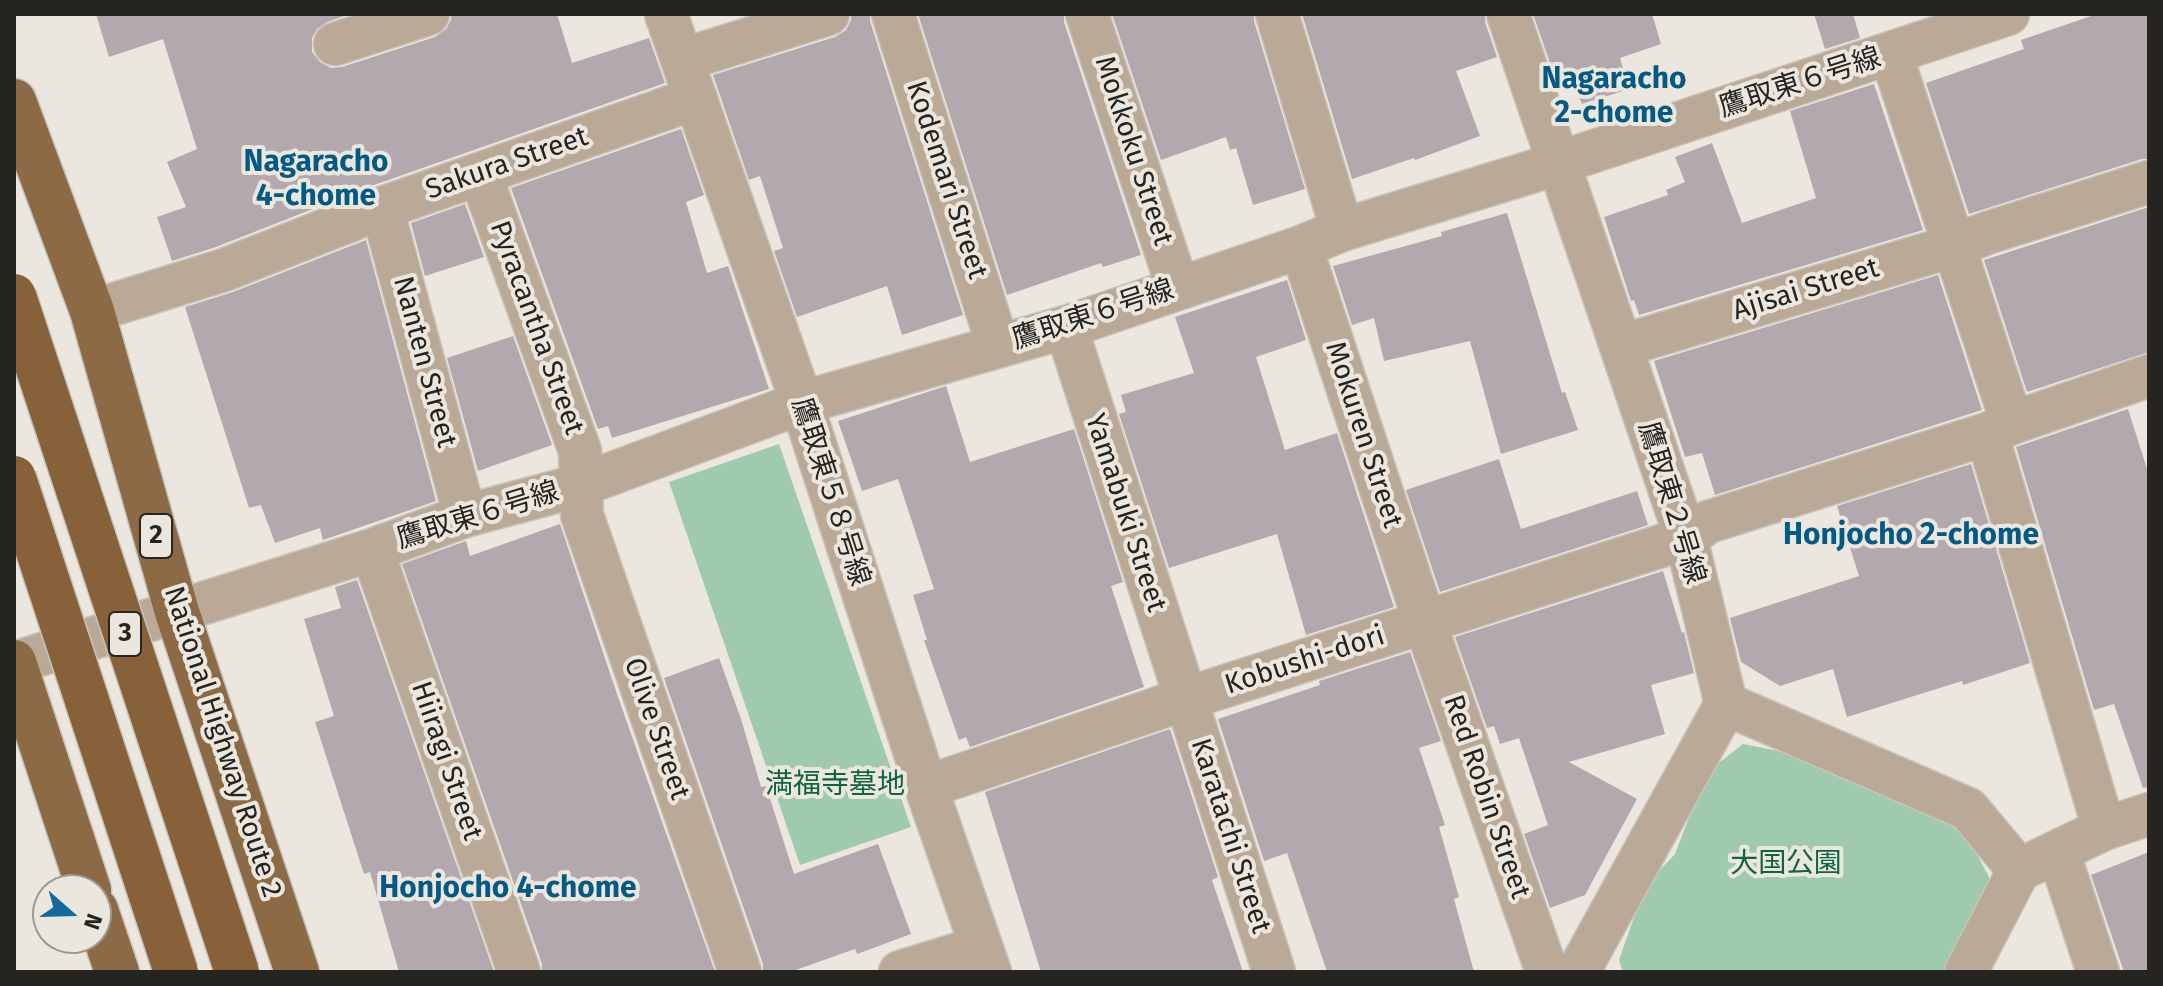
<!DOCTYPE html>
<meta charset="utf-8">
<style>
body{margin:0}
#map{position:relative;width:2163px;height:986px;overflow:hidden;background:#ebe7de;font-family:"Fira Sans",sans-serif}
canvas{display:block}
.frame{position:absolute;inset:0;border:16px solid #262421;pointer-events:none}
.north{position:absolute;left:32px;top:874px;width:80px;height:80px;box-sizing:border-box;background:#ebe7de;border:2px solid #9c9992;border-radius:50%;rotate:110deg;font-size:22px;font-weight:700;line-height:32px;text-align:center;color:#262421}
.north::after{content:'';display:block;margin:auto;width:28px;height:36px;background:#136b9b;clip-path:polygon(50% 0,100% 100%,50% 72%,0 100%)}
</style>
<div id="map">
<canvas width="2163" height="986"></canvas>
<div class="frame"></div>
<div class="north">N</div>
</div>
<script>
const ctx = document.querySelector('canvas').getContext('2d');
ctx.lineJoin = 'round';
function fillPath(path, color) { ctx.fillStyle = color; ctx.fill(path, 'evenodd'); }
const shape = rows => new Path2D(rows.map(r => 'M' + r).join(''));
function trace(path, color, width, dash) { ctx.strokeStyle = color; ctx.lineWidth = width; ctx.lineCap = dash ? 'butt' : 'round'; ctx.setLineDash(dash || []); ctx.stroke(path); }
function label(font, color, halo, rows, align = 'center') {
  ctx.font = font + ' "Fira Sans","Noto Sans JP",sans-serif'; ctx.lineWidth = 8; ctx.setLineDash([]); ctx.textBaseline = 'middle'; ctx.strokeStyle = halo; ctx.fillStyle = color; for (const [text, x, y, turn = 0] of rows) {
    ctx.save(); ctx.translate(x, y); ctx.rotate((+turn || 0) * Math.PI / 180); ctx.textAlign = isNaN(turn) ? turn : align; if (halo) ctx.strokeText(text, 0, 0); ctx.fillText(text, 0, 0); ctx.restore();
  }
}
fillPath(shape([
 [779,444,911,827,800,865,669,482],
 [1743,744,1810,757,1963,827,1993,885,1949,972,1623,972,1619,960,1645,886,1675,854,1706,773]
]), '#9fcaae');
fillPath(shape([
 [96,14,350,14,327,22,317,29,312,38,312,52,320,62,331,68,342,67,435,37,446,29,451,20,451,14,557,14,572,63,649,38,665,83,374,185,216,247,172,261,157,217,186,207,167,162,197,149,163,39,109,57],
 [851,14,870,14,870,21,963,315,902,335,887,286,797,317,774,251,783,248,760,176,749,180,713,75,835,37,846,30,851,20],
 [918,14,1064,14,1064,22,1141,255,1103,267,1101,263,1007,295],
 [1112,14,1254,14,1254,21,1305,189,1253,205,1236,148,1230,150,1226,137,1161,160],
 [1302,14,1485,14,1485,22,1497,57,1456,71,1480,136,1415,160,1414,158,1352,179],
 [1533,14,1652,14,1661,44,1620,58,1629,89,1582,104,1573,81,1558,86],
 [1814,14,1853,14,1860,38,1825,49],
 [2097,14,2149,14,2149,159,2142,159,1969,214,1926,83,2024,49,2021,40],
 [1874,84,1923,230,1639,315,1634,300,1631,301,1604,217,1668,195,1666,190,1685,182,1675,157,1712,143,1742,223,1816,198,1790,111],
 [681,129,704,195,686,202,707,273,728,266,769,389,612,438,608,426,598,429,511,188],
 [465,204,484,257,425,276,411,223],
 [2149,207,2149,352,2027,392,1984,260],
 [1507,213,1562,393,1565,392,1578,430,1501,454,1470,341,1384,361,1374,318,1352,325,1333,266,1442,236,1441,232],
 [366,240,436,501,323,540,320,528,275,543,261,505,249,508,185,307,233,292],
 [1938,275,1982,410,1715,495,1702,453,1685,457,1654,361],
 [1287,280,1306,340,1256,357,1285,450,1337,433,1394,607,1306,635,1277,534,1169,568,1119,414,1126,412,1121,395,1194,373,1175,317],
 [513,336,552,445,478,471,447,358],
 [946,386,970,462,1074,429,1123,582,1111,586,1144,687,970,747,966,737,959,740,924,640,927,640,913,595,934,589,898,479,862,491,838,421],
 [2128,409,2149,475,2149,787,2143,788,2114,704,2094,710,2016,447],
 [1499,459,1521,529,1637,491,1648,525,1440,592,1406,490],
 [1971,464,2030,663,1963,685,1962,681,1847,717,1833,669,1780,686,1741,662,1730,618,1859,576,1837,506],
 [560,524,617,694,715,972,542,972,542,964,402,564,466,541,470,556],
 [1663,571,1682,633,1684,632,1694,673,1651,685,1665,734,1569,762,1637,799,1585,895,1550,908,1524,834,1548,825,1519,738,1500,744,1494,726,1487,728,1455,637],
 [357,580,494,972,399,972,370,872,364,874,315,722,334,716,304,619,341,608,335,587],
 [1410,652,1441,741,1419,748,1445,825,1439,827,1459,897,1454,899,1474,972,1327,972,1287,853,1264,861,1218,719,1320,685,1319,681],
 [719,658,741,719,761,787,766,786,794,874,878,844,911,934,857,954,855,949,790,972,763,972,763,964,664,678],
 [1170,729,1218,877,1212,880,1243,972,1041,972,985,792],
 [2149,852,2149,972,2124,972,2091,875]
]), '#b2a8ad');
const minor = shape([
 [666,14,796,386,926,787,990,972],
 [893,14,998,346],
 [1087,14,1178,288],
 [1277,14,1342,230],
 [1508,14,1686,538,1726,704,1578,972],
 [335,44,428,14],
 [1891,54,2012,423],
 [682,60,828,14],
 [480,174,580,451,582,515,740,972],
 [382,208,465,516],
 [1301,247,1425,623,1547,972],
 [92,311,224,270,382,208,696,98],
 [1066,327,1274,972],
 [1621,346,1953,246,1990,232,2149,182],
 [1987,434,2104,829],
 [372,550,519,972],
 [14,663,372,550,465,516,581,485,801,403,1066,327,1301,247,1342,230,1531,172,2008,14],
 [1726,704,1968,809,2019,870],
 [926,787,1185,699,1686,538,1708,522,1987,434,2012,423,2149,376],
 [2058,851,2098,972],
 [900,972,981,947],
 [1966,972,2019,870,2104,829,2149,814]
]);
const trunk = shape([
 [14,101,92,311,177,612,297,972],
 [14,662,89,890],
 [96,910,117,972]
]);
trace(minor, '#c8c4bc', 45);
trace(trunk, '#c8c4bc', 47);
trace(minor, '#bba997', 42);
trace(trunk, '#8d6a46', 44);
const motorwayBridge = shape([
 [14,296,237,972],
 [14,478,176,972]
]);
trace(motorwayBridge, '#c8c4bc', 47, []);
trace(motorwayBridge, '#866139', 44);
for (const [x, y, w] of [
 [156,536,32],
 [125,634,32]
]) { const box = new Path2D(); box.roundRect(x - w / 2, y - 22, w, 44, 6); ctx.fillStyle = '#ebe7de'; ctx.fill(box); trace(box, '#262421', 2); }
label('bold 26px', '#262421', null, [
 ["2",156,536],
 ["3",125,634]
]);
label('28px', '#262421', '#ebe7de', [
 ["鷹取東６号線",1800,83,-18],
 ["Mokkoku Street",1133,151,72],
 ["Sakura Street",507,164,-19],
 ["Kodemari Street",946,180,72],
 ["Ajisai Street",1806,290,-17],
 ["鷹取東６号線",1093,315,-18],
 ["Pyracantha Street",536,328,70],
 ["Nanten Street",424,362,75],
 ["Mokuren Street",1363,435,72],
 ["鷹取東５８号線",830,492,72],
 ["鷹取東２号線",1671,503,73],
 ["Yamabuki Street",1125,513,72],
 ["鷹取東６号線",478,516,-17],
 ["Kobushi-dori",1305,661,-18],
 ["Olive Street",656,729,71],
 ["National Highway Route 2",222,742,72],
 ["Hiiragi Street",446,761,71],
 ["Red Robin Street",1486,797,71],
 ["Karatachi Street",1230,836,72]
]);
label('28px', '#0f663c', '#ebe7de', [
 ["満福寺墓地",835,785],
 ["大国公園",1786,864]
]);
label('bold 30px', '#045a85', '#ebe7de', [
 ["Nagaracho",1614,80],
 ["2-chome",1614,114],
 ["Nagaracho",316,163],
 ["4-chome",316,197],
 ["Honjocho 2-chome",1911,536],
 ["Honjocho 4-chome",508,889]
]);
</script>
